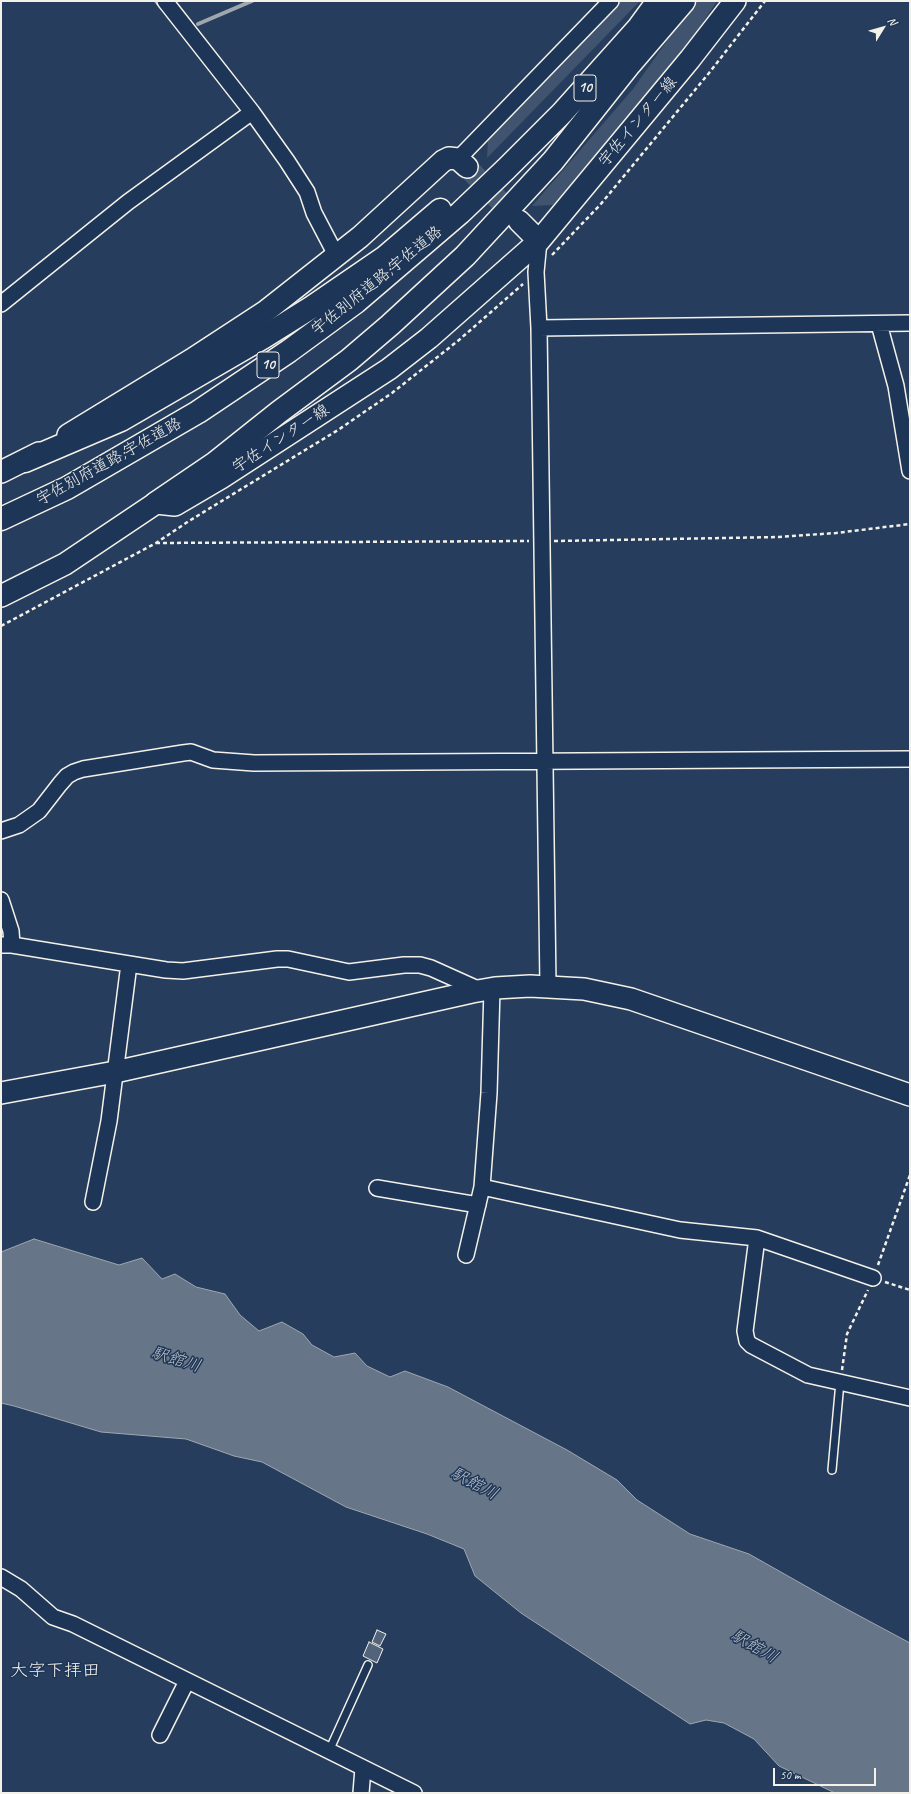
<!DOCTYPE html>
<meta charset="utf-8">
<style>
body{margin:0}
#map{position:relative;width:911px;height:1794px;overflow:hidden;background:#263d5d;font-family:Caveat,sans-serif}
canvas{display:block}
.frame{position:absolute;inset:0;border:2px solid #f4f1e8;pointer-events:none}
.north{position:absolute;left:863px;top:8px;width:40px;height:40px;-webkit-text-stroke:3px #1d3557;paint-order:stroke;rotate:53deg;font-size:11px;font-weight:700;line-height:16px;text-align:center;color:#f4f1e8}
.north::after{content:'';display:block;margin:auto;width:14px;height:18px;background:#f4f1e8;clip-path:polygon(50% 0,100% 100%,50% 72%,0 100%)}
.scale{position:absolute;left:773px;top:1768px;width:103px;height:18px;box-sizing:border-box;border:2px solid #f4f1e8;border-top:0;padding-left:5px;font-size:12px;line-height:14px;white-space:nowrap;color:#f4f1e8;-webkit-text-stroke:3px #1d3557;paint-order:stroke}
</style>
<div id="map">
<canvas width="911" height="1794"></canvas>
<div class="frame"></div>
<div class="north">N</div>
<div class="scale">50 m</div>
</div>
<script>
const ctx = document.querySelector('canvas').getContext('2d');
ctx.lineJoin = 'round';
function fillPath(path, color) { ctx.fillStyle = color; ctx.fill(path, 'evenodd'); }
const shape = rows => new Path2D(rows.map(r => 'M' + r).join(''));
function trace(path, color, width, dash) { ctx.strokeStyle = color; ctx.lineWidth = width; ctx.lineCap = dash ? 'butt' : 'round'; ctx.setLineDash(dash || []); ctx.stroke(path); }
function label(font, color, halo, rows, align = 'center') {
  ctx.font = font + ' Caveat,"Klee One",sans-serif'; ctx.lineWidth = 3; ctx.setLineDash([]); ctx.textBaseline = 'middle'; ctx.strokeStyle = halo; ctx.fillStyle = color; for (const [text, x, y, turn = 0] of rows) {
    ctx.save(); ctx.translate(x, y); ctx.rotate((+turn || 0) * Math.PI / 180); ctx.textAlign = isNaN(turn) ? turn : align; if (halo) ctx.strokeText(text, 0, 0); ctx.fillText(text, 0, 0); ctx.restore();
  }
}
fillPath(shape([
 [619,1,640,1,487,158,488,139,593,31],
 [695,1,717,1,691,40,553,205,532,206,633,89]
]), '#40546f');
const water = shape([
 [34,1239,119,1265,142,1258,162,1279,175,1274,196,1287,225,1294,240,1315,259,1331,282,1322,303,1334,312,1345,334,1357,355,1353,367,1366,390,1377,405,1371,448,1387,567,1450,617,1480,637,1500,690,1534,749,1554,841,1606,910,1643,910,1793,835,1793,779,1766,754,1739,724,1723,706,1720,690,1724,521,1613,475,1576,464,1549,427,1534,346,1507,262,1462,234,1456,186,1439,101,1432,14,1406,1,1403,1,1252,34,1239]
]);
fillPath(water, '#677588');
trace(water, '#9fa7ae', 1);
trace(shape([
 [156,1,162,8],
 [198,24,252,1]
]), '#9fa7ae', 4);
const building = shape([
 [377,1630,386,1634,380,1646,372,1642,377,1630],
 [369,1642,383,1649,377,1663,363,1656,369,1642]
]);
fillPath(building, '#52647b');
trace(building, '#f4f1e8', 1);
trace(shape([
 [467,167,519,221]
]), '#455872', 21, [21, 10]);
const lane = shape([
 [832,1470,840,1382],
 [329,1751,368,1665]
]);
const street = shape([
 [165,1,252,112,287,161,307,192,314,213,336,255],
 [458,159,611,1],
 [539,241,536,272,539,328,548,986],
 [1,304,128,202,252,112],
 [879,324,896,386,910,471],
 [539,328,910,323],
 [1,831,19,825,39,811,60,784,67,776,74,772,83,769,183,753,191,752,213,760,254,763,910,759],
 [1,900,11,931,12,945],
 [1,945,12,945,166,970,183,971,277,959,288,959,349,972,404,965,420,965,431,968,480,990],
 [482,1187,680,1230,757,1238,873,1278],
 [377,1188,478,1205],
 [93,1202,109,1121,129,964],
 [757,1238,745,1331,747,1341,751,1345,808,1375,910,1398],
 [466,1255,482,1187,489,1093,492,989],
 [1,1577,21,1589,53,1617,73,1624,414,1793],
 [160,1735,187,1681],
 [361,1793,363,1768]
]);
const secondary = shape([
 [519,221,539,241],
 [68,435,191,360,266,311,360,237,443,161,449,158,458,159,467,167],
 [1,472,39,453],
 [1,596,65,564,156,503,175,505,221,478,389,369,429,338,539,241,690,59,735,1],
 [1,1093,115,1072,472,992,495,988,530,986,584,989,631,999,910,1095]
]);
const highway = shape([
 [25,461,121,420,264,337,312,307,385,257,440,210],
 [156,503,215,463,279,412,349,360,390,325,465,256,553,161,630,64,684,1],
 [1,519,67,488,198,412,289,351,356,302,460,213,506,169,562,113,639,27,658,1]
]);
trace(lane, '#f4f1e8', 10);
trace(street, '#f4f1e8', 18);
trace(secondary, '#f4f1e8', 24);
trace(highway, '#f4f1e8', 25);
trace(shape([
 [552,255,600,205,709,73,765,1],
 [554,541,779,537,836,533,910,524],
 [156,543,529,541],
 [1,626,156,543,189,521,338,430,392,393,459,340,523,284],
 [878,1265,910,1175],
 [885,1282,910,1290],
 [842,1370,847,1334,868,1290]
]), '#f4f1e8', 2.5, [4, 3]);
trace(lane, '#1d3557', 7);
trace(street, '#1d3557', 15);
trace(secondary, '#1d3557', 21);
trace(highway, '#1d3557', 22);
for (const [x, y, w] of [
 [585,88,22],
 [268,365,22]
]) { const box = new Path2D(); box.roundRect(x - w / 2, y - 13, w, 26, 3); ctx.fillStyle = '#1d3557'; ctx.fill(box); trace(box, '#f4f1e8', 1); }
label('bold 15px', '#f4f1e8', null, [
 ["10",585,88],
 ["10",268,365]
]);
label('16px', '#f4f1e8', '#1d3557', [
 ["宇佐インター線",638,122,-50],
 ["宇佐別府道路;宇佐道路",377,281,-39],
 ["宇佐インター線",281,439,-33],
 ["宇佐別府道路;宇佐道路",109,462,-29]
]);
label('italic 17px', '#bcbfc2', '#1d3557', [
 ["駅館川",176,1360,17],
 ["駅館川",474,1484,28],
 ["駅館川",754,1647,30]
]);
label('18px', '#f4f1e8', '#1d3557', [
 ["大字下拝田",55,1671]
]);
</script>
